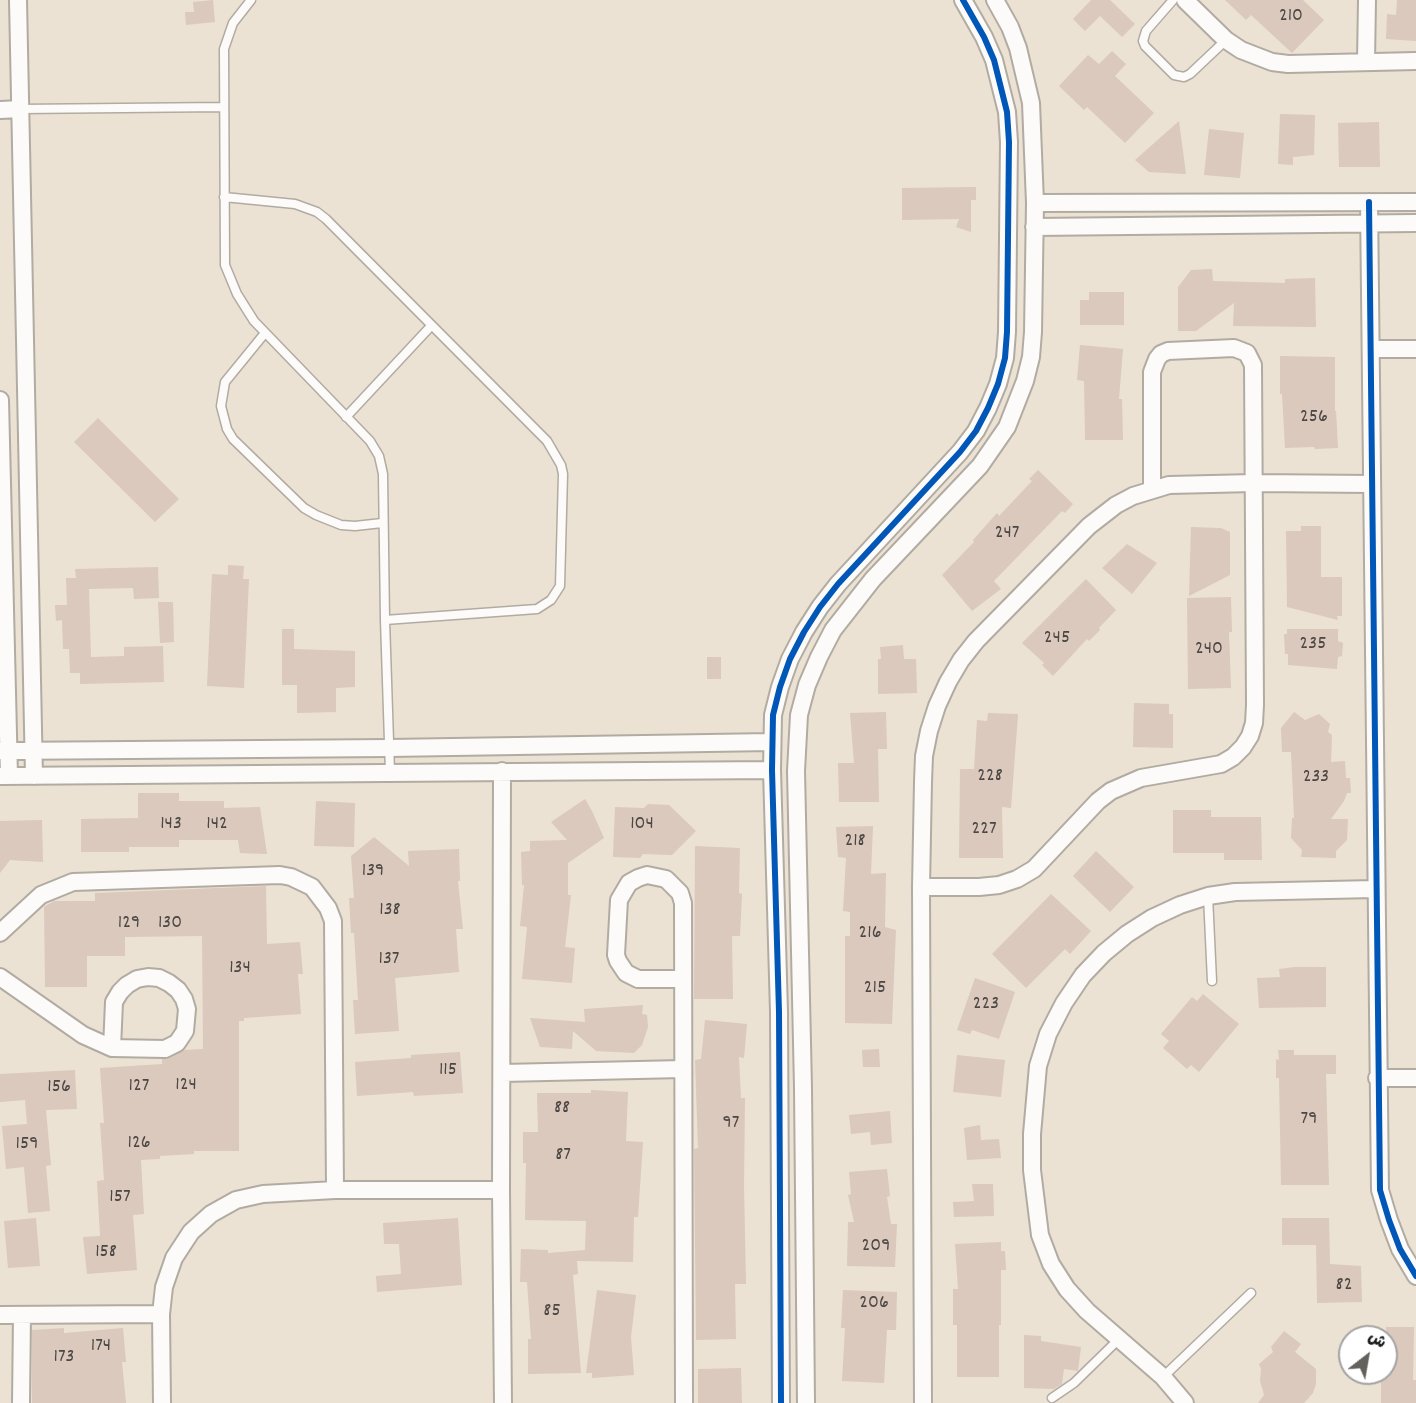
<!DOCTYPE html>
<meta charset="utf-8">
<style>
body{margin:0}
#map{position:relative;width:1416px;height:1403px;overflow:hidden;background:#ebe2d4;font-family:Dekko,"Playpen Sans Arabic",sans-serif}
canvas{display:block}
.north{position:absolute;left:1338px;top:1325px;width:60px;height:60px;box-sizing:border-box;background:#fff;border:2px solid #a4a4a4;border-radius:50%;rotate:31deg;font-size:16px;font-weight:700;line-height:24px;text-align:center;color:#1c1c1c}
.north::after{content:'';display:block;margin:auto;width:21px;height:27px;background:#64615c;clip-path:polygon(50% 0,100% 100%,50% 72%,0 100%)}
</style>
<div id="map">
<canvas width="1416" height="1403"></canvas>
<div class="north">ش</div>
</div>
<script>
const ctx = document.querySelector('canvas').getContext('2d');
ctx.lineJoin = 'round';
function fillPath(path, color) { ctx.fillStyle = color; ctx.fill(path, 'evenodd'); }
const shape = rows => new Path2D(rows.map(r => 'M' + r).join(''));
function trace(path, color, width, dash) { ctx.strokeStyle = color; ctx.lineWidth = width; ctx.lineCap = dash ? 'butt' : 'round'; ctx.setLineDash(dash || []); ctx.stroke(path); }
function label(font, color, halo, rows, align = 'center') {
  ctx.font = font + ' Dekko,sans-serif'; ctx.lineWidth = 4.5; ctx.setLineDash([]); ctx.textBaseline = 'middle'; ctx.strokeStyle = halo; ctx.fillStyle = color; for (const [text, x, y, turn = 0] of rows) {
    ctx.save(); ctx.translate(x, y); ctx.rotate((+turn || 0) * Math.PI / 180); ctx.textAlign = isNaN(turn) ? turn : align; if (halo) ctx.strokeText(text, 0, 0); ctx.fillText(text, 0, 0); ctx.restore();
  }
}
fillPath(shape([
 [213,0,215,22,186,25,185,12,194,12,193,2],
 [1091,0,1110,0,1135,24,1122,37,1100,16,1085,31,1073,19],
 [1225,0,1303,0,1324,20,1292,53,1251,15,1246,20],
 [1397,0,1416,0,1416,41,1386,39,1387,14,1396,15],
 [1112,51,1126,64,1115,76,1154,113,1125,143,1087,107,1084,110,1059,86,1088,55,1099,64],
 [1280,114,1315,115,1314,155,1293,157,1293,165,1278,164],
 [1179,121,1186,174,1149,172,1135,160],
 [1379,122,1380,167,1339,167,1338,123],
 [1209,129,1244,133,1240,178,1204,175],
 [976,187,976,200,971,200,971,232,956,227,959,219,902,220,902,188],
 [1212,269,1213,281,1285,283,1285,279,1315,278,1316,327,1233,326,1234,303,1196,331,1178,331,1178,287,1191,270],
 [1089,292,1124,292,1124,325,1080,325,1080,300,1089,300],
 [1080,345,1123,349,1119,399,1122,399,1123,440,1085,440,1084,381,1077,380],
 [1280,356,1335,357,1335,411,1336,411,1338,448,1315,449,1314,447,1285,448,1282,394,1280,394],
 [98,418,179,499,155,522,74,442],
 [1038,470,1073,504,1065,513,1062,511,994,581,1001,589,972,611,942,575,974,542,973,540,997,513,999,516,1032,481,1029,479],
 [1301,526,1321,526,1321,577,1342,577,1342,616,1337,616,1338,620,1287,607,1286,531,1301,531],
 [1191,527,1221,528,1230,532,1230,575,1189,596],
 [1127,544,1157,563,1132,594,1102,568],
 [228,565,244,566,243,579,249,579,244,688,207,686,212,574,228,575],
 [158,567,159,598,134,599,133,588,89,589,91,657,124,656,124,647,163,646,164,682,80,684,80,673,70,673,69,649,63,649,62,620,56,621,55,605,67,605,66,578,76,578,75,569],
 [1086,579,1116,610,1099,628,1100,630,1089,641,1087,639,1053,676,1042,665,1044,663,1022,643],
 [1231,597,1232,632,1229,632,1231,688,1188,689,1187,598],
 [158,602,173,602,174,642,160,643],
 [282,629,294,629,294,649,355,651,355,687,336,688,336,712,297,713,297,685,282,685],
 [1287,629,1338,629,1338,641,1343,643,1342,656,1338,657,1337,669,1288,665,1288,654,1285,654,1284,634,1287,634],
 [903,645,904,659,916,659,917,693,878,694,878,659,881,659,880,647],
 [707,657,721,657,721,679,707,679],
 [1134,703,1169,704,1169,714,1173,714,1173,748,1133,747],
 [886,712,887,749,878,749,879,802,839,802,838,763,854,763,850,713],
 [1294,712,1305,720,1319,714,1330,724,1328,732,1332,735,1331,762,1345,761,1346,778,1350,778,1351,793,1347,793,1344,801,1331,819,1348,819,1347,840,1336,851,1336,858,1301,857,1302,850,1291,838,1292,818,1294,818,1291,752,1282,752,1281,728],
 [988,713,1018,714,1011,808,1002,807,1003,858,959,858,960,769,974,769,977,720,987,721],
 [138,793,179,793,179,801,224,801,224,808,260,807,267,854,240,853,238,840,179,840,179,847,129,847,129,852,81,852,81,819,138,818],
 [585,799,592,811,604,838,568,863,568,895,571,895,565,947,575,948,572,983,522,979,527,927,520,926,524,885,522,885,521,852,530,851,530,841,567,840,551,822],
 [316,801,355,803,354,847,314,846],
 [648,804,669,805,696,831,672,855,643,854,640,858,613,857,615,807,644,808],
 [1173,810,1211,810,1211,817,1261,817,1262,860,1224,860,1224,853,1173,853],
 [42,820,43,862,10,860,0,873,0,821],
 [873,826,871,874,886,873,885,927,896,930,892,1024,845,1023,845,936,850,936,850,912,843,911,846,858,838,857,836,827],
 [374,837,409,866,408,851,459,849,460,881,458,881,463,929,456,929,459,972,395,978,399,1031,355,1034,353,1000,358,1000,354,933,351,933,349,898,354,898,351,856],
 [695,846,740,848,739,893,742,894,740,936,732,936,733,999,694,999],
 [1096,851,1134,887,1110,912,1073,876],
 [266,886,267,944,300,942,303,974,298,974,301,1014,244,1018,244,1021,239,1021,239,1151,194,1151,194,1154,160,1156,160,1159,141,1160,144,1214,133,1215,137,1270,87,1274,83,1237,100,1236,97,1181,104,1180,100,1123,104,1123,100,1068,162,1064,162,1059,170,1058,184,1050,203,1049,202,936,125,937,125,956,87,956,87,987,45,987,44,907,54,901,95,901,95,893],
 [1051,894,1091,931,1070,954,1065,949,1026,988,992,954],
 [1295,967,1326,967,1326,1007,1259,1008,1257,978,1280,977,1279,969],
 [975,978,1015,992,999,1039,972,1030,970,1034,957,1030],
 [1203,994,1239,1024,1199,1072,1191,1065,1187,1069,1163,1048,1169,1041,1161,1034,1192,997,1197,1001],
 [643,1005,642,1014,647,1015,648,1027,642,1045,634,1053,596,1051,573,1031,572,1049,540,1047,530,1018,585,1022,584,1009],
 [705,1020,747,1024,744,1058,739,1057,741,1098,745,1098,744,1187,746,1284,735,1284,736,1339,696,1340,694,1149,698,1148,695,1060,701,1059],
 [879,1049,880,1067,863,1067,862,1050],
 [1278,1050,1294,1050,1294,1055,1336,1055,1336,1074,1326,1074,1329,1185,1281,1185,1279,1078,1276,1078,1276,1059,1279,1060],
 [460,1052,463,1093,414,1096,413,1092,357,1096,355,1062,411,1058,411,1055],
 [957,1055,1005,1060,1001,1097,953,1092],
 [75,1070,77,1109,46,1110,51,1165,46,1166,50,1211,28,1213,24,1167,6,1169,2,1126,27,1124,25,1100,0,1102,0,1074],
 [591,1090,628,1092,626,1141,643,1142,638,1217,634,1217,633,1262,577,1261,578,1274,573,1275,581,1373,528,1374,528,1339,531,1339,527,1282,520,1282,521,1249,548,1250,548,1253,585,1250,586,1221,525,1220,526,1163,523,1163,523,1132,538,1132,537,1093,591,1093],
 [890,1111,892,1143,871,1145,870,1132,851,1134,849,1115],
 [980,1125,981,1140,999,1139,1001,1158,967,1160,964,1128],
 [887,1169,890,1196,887,1197,891,1224,897,1224,895,1267,847,1266,848,1222,854,1222,848,1195,851,1194,849,1172],
 [972,1184,993,1184,994,1216,954,1217,953,1202,974,1201],
 [36,1218,40,1266,8,1268,4,1221],
 [458,1218,462,1285,377,1292,376,1276,401,1274,399,1244,384,1244,383,1223],
 [1282,1218,1329,1218,1330,1264,1361,1266,1362,1302,1317,1303,1316,1245,1282,1245],
 [1001,1242,1001,1251,1005,1251,1006,1270,1001,1270,1001,1325,999,1325,999,1377,957,1377,957,1325,953,1325,953,1289,958,1289,955,1244],
 [597,1290,636,1295,631,1337,634,1375,592,1378,592,1373,586,1373],
 [843,1290,897,1292,896,1330,887,1330,884,1383,842,1381,845,1328,841,1328],
 [1386,1327,1414,1327,1413,1380,1416,1380,1416,1403,1381,1403,1381,1379,1386,1379],
 [64,1328,64,1333,123,1328,126,1362,122,1362,126,1403,32,1403,32,1330],
 [1284,1331,1301,1344,1295,1352,1316,1369,1316,1384,1313,1393,1304,1403,1258,1403,1264,1395,1260,1381,1261,1369,1259,1364,1273,1352,1271,1347],
 [1024,1335,1041,1336,1041,1341,1081,1347,1078,1371,1064,1369,1062,1384,1054,1389,1024,1388],
 [741,1368,742,1403,698,1403,698,1369]
]), '#dac9bc');
const lane = shape([
 [251,0,233,23,224,49,225,265,237,294,254,321,370,441,379,456,383,474,385,620,390,772],
 [1173,0,1146,31,1143,41,1145,46,1174,75,1184,77,1190,74,1226,40],
 [20,109,223,107],
 [224,197,295,204,317,212,326,219,547,441,561,465,563,474,560,586,551,600,537,609,385,620],
 [265,333,225,382,221,406,227,429,233,439,304,508,316,515,341,525,355,526,382,523],
 [346,417,431,326],
 [1208,896,1212,981],
 [1163,1377,1251,1293],
 [1052,1398,1074,1383,1119,1339]
]);
const street = shape([
 [18,0,34,776],
 [1185,0,1226,40,1241,50,1272,62,1288,64,1416,61],
 [1366,62,1367,0],
 [0,110,20,109],
 [1369,202,1380,1190,1389,1220,1400,1249,1416,1276],
 [1035,203,1416,202],
 [1034,227,1416,223],
 [1371,349,1416,349],
 [0,400,9,776],
 [0,751,389,748,772,742],
 [502,771,501,1190,503,1403],
 [0,776,772,770],
 [921,887,979,887,999,885,1017,879,1034,869,1098,801,1111,791,1141,778,1221,764,1233,757,1243,747,1250,736,1254,723,1255,705,1253,365,1247,353,1234,348,1168,351,1161,354,1157,359,1152,372,1152,489],
 [0,933,41,895,73,882,280,875,291,877,312,887,328,908,333,921,335,1190],
 [0,977,83,1035,112,1048,165,1049,177,1043,185,1031,187,1009,184,999,178,990,169,983,159,978,148,977,137,979,127,985,120,992,114,1002,112,1048],
 [683,979,638,979,626,973,618,961,616,955,619,900,629,883,638,878,647,875,666,879,680,893,683,903,684,1403],
 [502,1073,683,1069],
 [1377,1078,1416,1078],
 [0,1315,161,1314],
 [21,1403,22,1315],
 [162,1403,161,1314,164,1287,174,1258,191,1232,211,1214,236,1200,263,1194,335,1190,501,1190],
 [781,1403,779,1012,772,770,773,715,780,687,790,659,804,632,820,607,838,584,960,452,976,431,988,408,998,384,1005,358,1007,332,1009,142,1007,112,994,60,984,37,963,0],
 [806,1403,803,1088,796,771,799,715,807,685,819,657,833,630,873,579,980,466,1007,427,1025,381,1031,357,1033,332,1035,203,1031,103,1018,48,1010,27,995,0],
 [923,1403,921,887,923,782,924,756,929,731,937,706,948,682,961,660,976,641,1089,526,1116,505,1133,496,1169,485,1254,483,1372,484],
 [1185,1403,1163,1377,1087,1311,1067,1289,1051,1264,1040,1235,1032,1170,1032,1134,1038,1066,1048,1034,1064,1003,1083,975,1104,953,1127,934,1152,918,1180,905,1208,896,1235,892,1375,889]
]);
trace(lane, '#b1aba2', 11);
trace(street, '#b1aba2', 20);
trace(lane, '#fcfbf9', 8);
trace(street, '#fcfbf9', 16);
trace(shape([
 [1369,202,1380,1190,1389,1220,1400,1249,1416,1276],
 [781,1403,779,1012,772,770,773,715,780,687,790,659,804,632,820,607,838,584,960,452,976,431,988,408,998,384,1005,358,1007,332,1009,142,1007,112,994,60,984,37,963,0]
]), '#0057b8', 6);
label('20px', '#4c4744', null, [
 ["210",1291,17],
 ["256",1314,418],
 ["247",1007,534],
 ["245",1057,639],
 ["235",1313,645],
 ["240",1209,650],
 ["228",990,777],
 ["233",1316,778],
 ["143",171,825],
 ["142",217,825],
 ["104",642,825],
 ["227",984,830],
 ["218",855,842],
 ["139",373,872],
 ["138",390,911],
 ["129",129,924],
 ["130",170,924],
 ["216",870,934],
 ["137",389,960],
 ["134",240,969],
 ["215",875,989],
 ["223",986,1005],
 ["115",448,1071],
 ["124",186,1086],
 ["127",139,1087],
 ["156",59,1088],
 ["88",562,1109],
 ["79",1309,1120],
 ["97",731,1124],
 ["126",139,1144],
 ["159",27,1145],
 ["87",563,1156],
 ["157",120,1198],
 ["209",876,1247],
 ["158",106,1253],
 ["82",1344,1286],
 ["206",874,1304],
 ["85",552,1312],
 ["174",101,1347],
 ["173",64,1358]
]);
</script>
